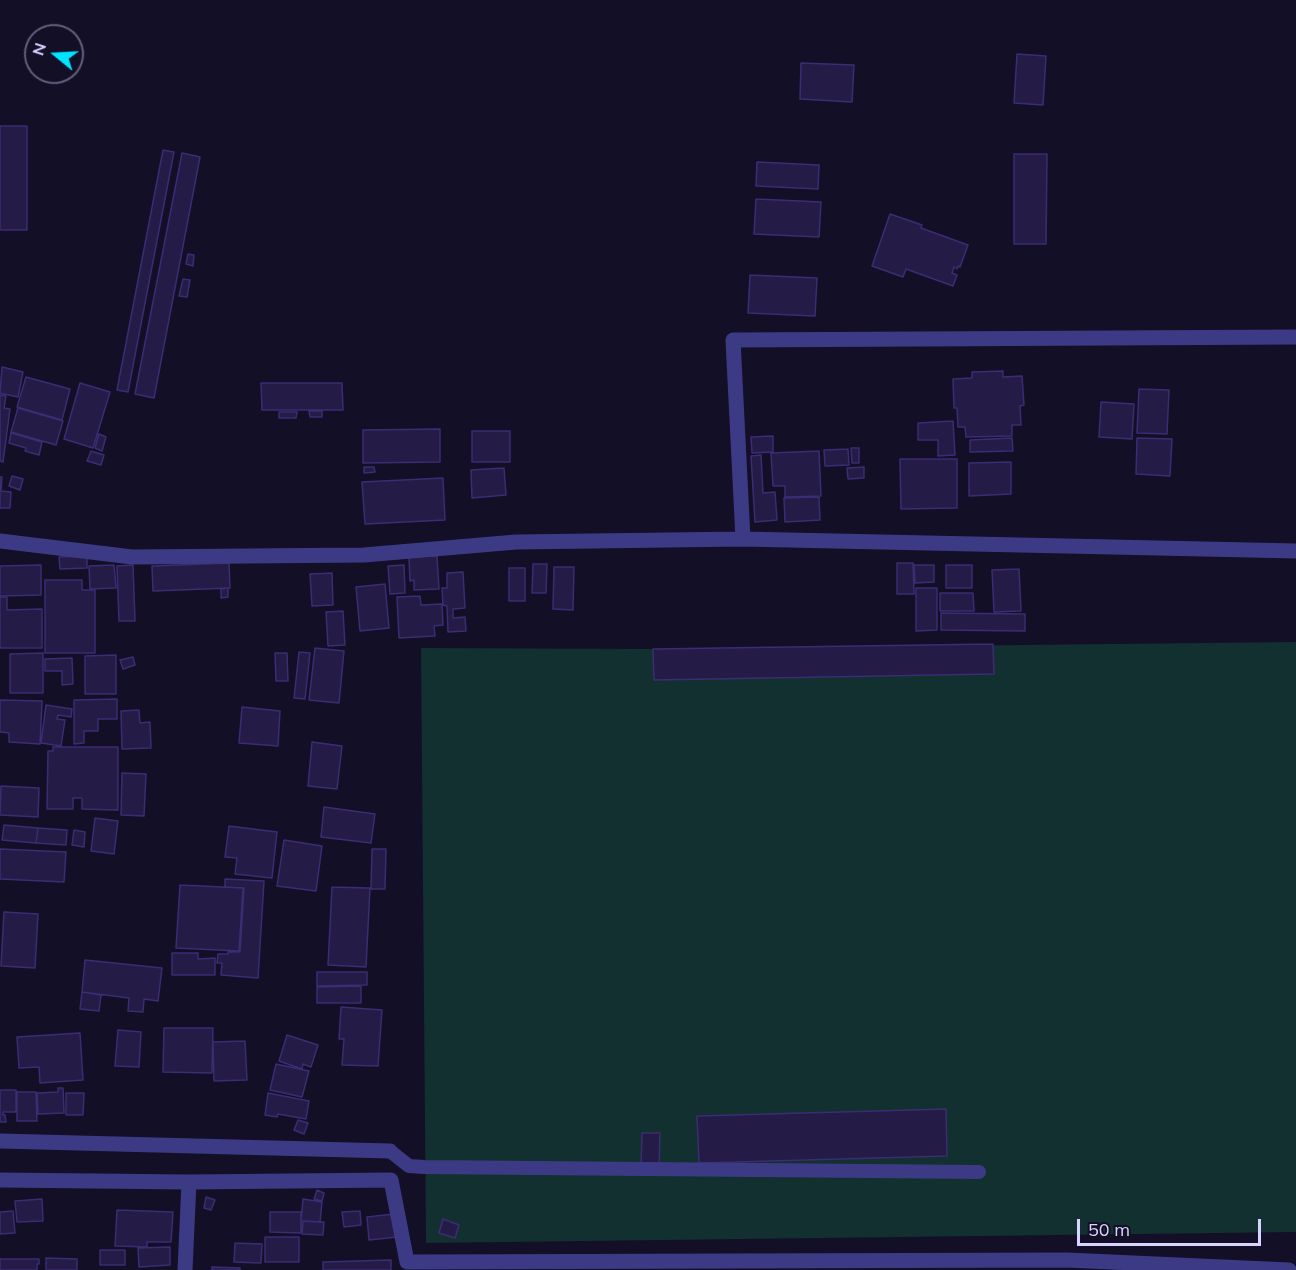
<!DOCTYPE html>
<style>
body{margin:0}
#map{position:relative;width:1296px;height:1270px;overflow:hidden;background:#130f26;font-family:Mulish,sans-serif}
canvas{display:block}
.north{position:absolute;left:24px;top:24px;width:60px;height:60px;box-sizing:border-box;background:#130f26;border:2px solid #625e7d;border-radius:50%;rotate:288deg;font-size:16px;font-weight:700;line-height:24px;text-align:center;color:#d9d4ff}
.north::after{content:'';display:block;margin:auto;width:21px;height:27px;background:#00e5ff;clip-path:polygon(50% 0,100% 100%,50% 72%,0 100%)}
.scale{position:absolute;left:1077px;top:1219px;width:184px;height:27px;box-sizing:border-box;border:3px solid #d9d4ff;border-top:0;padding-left:8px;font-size:18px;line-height:21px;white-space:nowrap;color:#d9d4ff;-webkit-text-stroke:4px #130f26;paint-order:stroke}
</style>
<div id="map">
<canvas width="1296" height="1270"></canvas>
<div class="north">N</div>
<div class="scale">50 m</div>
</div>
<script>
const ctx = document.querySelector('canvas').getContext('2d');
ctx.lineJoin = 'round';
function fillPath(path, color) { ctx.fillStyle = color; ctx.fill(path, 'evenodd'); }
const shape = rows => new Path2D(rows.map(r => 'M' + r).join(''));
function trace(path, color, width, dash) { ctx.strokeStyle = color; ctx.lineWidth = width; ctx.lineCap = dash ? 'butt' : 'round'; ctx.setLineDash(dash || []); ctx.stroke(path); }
fillPath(shape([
 [1296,642,1296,1232,426,1243,421,648,653,649]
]), '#12302f');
const building = shape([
 [1017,54,1046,56,1043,105,1014,103,1017,54],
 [801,63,854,65,852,102,800,99,801,63],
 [0,126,27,126,27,230,0,230,0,126],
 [163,150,174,152,128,392,117,390,163,150],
 [182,153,200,157,154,398,135,394,182,153],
 [1014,154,1047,154,1046,244,1014,244,1014,154],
 [757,162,819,165,818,189,756,186,757,162],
 [756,199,821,202,819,237,754,234,756,199],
 [890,214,922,225,921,228,968,245,960,267,958,266,957,269,954,267,952,273,957,275,953,286,906,269,903,277,872,266,890,214],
 [188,254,194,255,193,266,186,264,188,254],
 [750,275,817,278,815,316,748,313,750,275],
 [183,279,190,280,187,297,179,296,183,279],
 [2,367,23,372,18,397,0,393,2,367],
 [1003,371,1003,377,1022,376,1024,405,1020,406,1021,425,1012,425,1012,436,966,437,965,427,958,427,957,408,954,408,953,379,972,378,972,372,1003,371],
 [26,377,70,389,62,420,17,407,26,377],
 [80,383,110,392,93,448,64,439,80,383],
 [261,383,342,383,343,410,262,410,261,383],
 [1139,389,1169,390,1167,434,1137,433,1139,389],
 [0,395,6,396,4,408,10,409,3,462,0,461,0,395],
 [1101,402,1134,404,1132,439,1099,437,1101,402],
 [18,408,63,421,56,445,11,432,18,408],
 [309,411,322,411,322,417,310,417,309,411],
 [279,412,297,412,296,418,279,418,279,412],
 [953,421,955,455,938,456,938,440,918,440,918,423,953,421],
 [440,429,440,462,363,463,363,430,440,429],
 [472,431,510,431,510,462,472,462,472,431],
 [11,433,42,442,39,455,25,451,26,448,9,443,11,433],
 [99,434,106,437,102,451,95,448,99,434],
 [773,436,773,452,752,453,751,437,773,436],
 [1012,438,1013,451,970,452,970,440,1012,438],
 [1137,438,1172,439,1170,476,1136,474,1137,438],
 [851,448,859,448,859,463,852,463,851,448],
 [848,449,849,465,825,466,824,450,848,449],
 [91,451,104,455,101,465,87,461,91,451],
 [819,451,821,496,785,497,785,486,773,486,771,453,819,451],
 [761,455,763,493,775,492,777,520,755,522,751,456,761,455],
 [900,459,957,459,957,508,901,509,900,459],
 [1011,462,1011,494,969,496,969,463,1011,462],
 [364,467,374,467,375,472,364,473,364,467],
 [864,467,864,478,848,479,847,468,864,467],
 [504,468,506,495,472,498,471,470,504,468],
 [12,476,23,479,20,490,9,486,12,476],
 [0,477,2,477,1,491,11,492,10,508,0,508,0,477],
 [443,478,445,520,365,524,362,482,443,478],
 [819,497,820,520,785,522,784,498,819,497],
 [87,556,87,568,60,569,59,557,87,556],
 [437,556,439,589,414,590,414,580,410,581,409,557,437,556],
 [229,563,230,588,153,591,152,566,229,563],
 [897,563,913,563,914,594,897,594,897,563],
 [533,564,547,564,546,593,532,593,533,564],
 [41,565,41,595,0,596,0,566,41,565],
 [114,565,116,588,90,589,89,566,114,565],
 [133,565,135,621,119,621,117,566,133,565],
 [404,565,405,593,390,594,388,566,404,565],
 [914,565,934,565,934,582,915,583,914,565],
 [946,565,972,565,972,588,946,588,946,565],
 [554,567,574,567,573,610,553,609,554,567],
 [509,568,525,568,525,601,509,601,509,568],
 [1019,569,1021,611,994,612,992,570,1019,569],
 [463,572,465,608,453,609,453,618,465,617,466,631,448,632,447,606,443,605,442,588,447,588,447,573,463,572],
 [332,573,333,605,312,606,310,574,332,573],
 [45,580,82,580,82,590,95,590,95,653,45,653,45,580],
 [385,584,389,628,360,631,356,587,385,584],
 [228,588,228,597,221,598,221,589,228,588],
 [916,588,937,588,937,630,916,631,916,588],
 [940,593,973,593,974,611,940,611,940,593],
 [420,596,421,605,442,604,443,625,434,626,435,636,399,638,397,597,420,596],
 [0,597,7,597,7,610,42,609,42,648,0,648,0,597],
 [343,611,345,645,328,646,326,612,343,611],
 [941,613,1025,614,1025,631,941,630,941,613],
 [993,644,994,674,654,680,653,649,993,644],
 [315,648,344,651,339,703,309,700,315,648],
 [299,652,310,653,305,699,294,698,299,652],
 [43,653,43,693,10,693,10,654,43,653],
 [275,653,287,653,288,681,276,681,275,653],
 [116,655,116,694,85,694,85,656,116,655],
 [133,657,135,665,123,669,120,660,133,657],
 [72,658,73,684,62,685,62,671,45,671,45,659,72,658],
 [117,699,117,719,98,719,98,731,84,731,84,743,74,744,74,700,117,699],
 [0,700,42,701,40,744,9,742,9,733,0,732,0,700],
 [46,705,72,709,71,717,58,715,57,719,65,720,61,746,41,743,46,705],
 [242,707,280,711,278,746,239,743,242,707],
 [139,710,140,723,150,722,151,748,122,749,121,711,139,710],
 [312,742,342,746,337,789,308,786,312,742],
 [53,747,118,747,118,810,82,809,82,798,73,798,73,809,47,809,48,751,53,751,53,747],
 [122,773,146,774,144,816,121,815,122,773],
 [1,786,39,788,38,817,0,815,1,786],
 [324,807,375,814,371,843,321,837,324,807],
 [95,818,118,821,114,854,91,851,95,818],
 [4,825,38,828,36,843,2,840,4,825],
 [229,826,277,832,272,878,235,874,237,858,225,857,229,826],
 [38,828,67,830,66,845,36,843,38,828],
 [74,830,85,832,84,847,72,845,74,830],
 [284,840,322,846,316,891,277,886,284,840],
 [0,849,66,852,64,882,0,879,0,849],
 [372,849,386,849,385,889,371,889,372,849],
 [225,879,264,881,258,978,221,975,222,963,217,963,218,954,228,954,228,952,240,952,244,888,225,887,225,879],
 [180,885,243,888,239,951,176,948,180,885],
 [332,887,370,888,366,967,328,965,332,887],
 [4,912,38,914,35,968,1,966,4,912],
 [172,953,198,953,198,959,215,958,215,975,172,975,172,953],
 [85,960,162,968,158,1001,144,999,143,1012,128,1011,129,998,82,992,85,960],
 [317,972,367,972,367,985,317,986,317,972],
 [361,986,361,1003,317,1003,317,987,361,986],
 [82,992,101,995,99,1011,80,1009,82,992],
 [341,1007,382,1010,378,1066,342,1065,344,1039,339,1039,341,1007],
 [164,1028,213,1028,212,1073,163,1072,164,1028],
 [118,1030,141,1032,139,1067,115,1066,118,1030],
 [80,1033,83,1080,40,1083,39,1067,19,1068,17,1037,80,1033],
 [287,1035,318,1045,311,1067,303,1064,302,1069,279,1061,287,1035],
 [245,1041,247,1080,214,1081,213,1042,245,1041],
 [276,1064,309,1071,302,1097,270,1090,276,1064],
 [58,1088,63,1088,64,1113,38,1114,37,1093,58,1092,58,1088],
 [0,1090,16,1090,16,1112,3,1112,3,1115,5,1115,6,1122,0,1122,0,1090],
 [17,1092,36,1092,37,1121,17,1121,17,1092],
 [66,1093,84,1093,83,1115,66,1115,66,1093],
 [268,1093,309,1101,306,1119,278,1114,277,1117,265,1115,268,1093],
 [946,1109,947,1156,699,1163,697,1116,946,1109],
 [298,1120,308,1123,304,1134,294,1130,298,1120],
 [642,1133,660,1133,659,1169,641,1168,642,1133],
 [317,1190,324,1193,322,1201,314,1199,317,1190],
 [206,1197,215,1200,211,1210,204,1208,206,1197],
 [42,1199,43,1221,17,1222,15,1201,42,1199],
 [303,1199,322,1202,320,1222,301,1221,303,1199],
 [117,1210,173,1212,171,1242,147,1242,147,1247,115,1246,117,1210],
 [13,1211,15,1233,0,1234,0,1212,13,1211],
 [360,1211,361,1225,344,1227,342,1212,360,1211],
 [270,1212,301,1212,301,1233,270,1232,270,1212],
 [394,1214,397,1237,369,1240,367,1217,394,1214],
 [443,1219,459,1225,455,1238,439,1233,443,1219],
 [303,1221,324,1222,323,1235,302,1234,303,1221],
 [265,1237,299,1237,299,1262,265,1262,265,1237],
 [235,1243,262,1244,261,1263,234,1262,235,1243],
 [170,1247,170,1265,139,1267,138,1248,170,1247],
 [100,1250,125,1250,125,1265,100,1265,100,1250],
 [46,1258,77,1259,77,1270,46,1270,46,1258],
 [0,1259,39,1259,39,1264,37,1264,37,1270,0,1270,0,1259],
 [391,1260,391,1270,323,1270,323,1262,391,1260],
 [212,1267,240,1268,240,1270,212,1270,212,1267]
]);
fillPath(building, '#241b47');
trace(building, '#3b2d73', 1.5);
trace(shape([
 [390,1151,409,1166,424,1167,979,1172]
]), '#3d3a85', 14);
trace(shape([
 [743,539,733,340,1296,337],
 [0,541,132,557,364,555,516,542,743,539,1296,551],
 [0,1141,390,1151],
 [0,1180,189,1182,391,1180,407,1262,1067,1260,1289,1270],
 [185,1270,189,1182]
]), '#3d3a85', 15);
</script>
